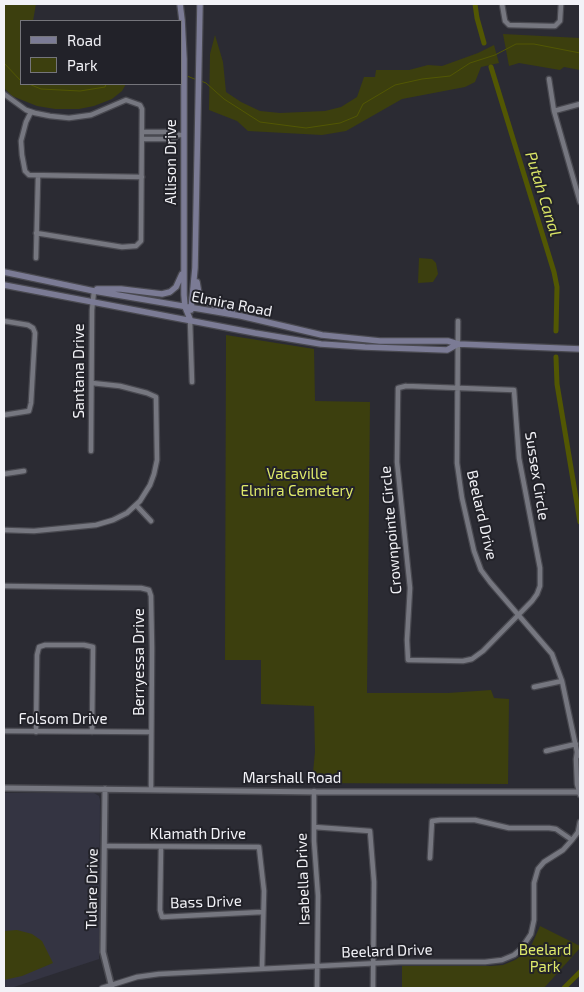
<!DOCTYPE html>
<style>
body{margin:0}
#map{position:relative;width:584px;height:992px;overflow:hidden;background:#2b2b33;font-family:"Exo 2",sans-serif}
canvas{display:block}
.frame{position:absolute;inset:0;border:5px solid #f2f2f7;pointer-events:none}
.legend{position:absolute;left:20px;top:20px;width:162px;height:65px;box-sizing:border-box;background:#222229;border:1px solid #75757b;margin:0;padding:6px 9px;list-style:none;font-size:15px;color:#f2f2f7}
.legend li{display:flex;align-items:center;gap:10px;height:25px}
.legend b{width:25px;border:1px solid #75757b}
</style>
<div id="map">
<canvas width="584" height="992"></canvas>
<div class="frame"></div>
<ul class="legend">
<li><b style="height:6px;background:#7b7b95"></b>Road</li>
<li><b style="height:14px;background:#3c3f0e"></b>Park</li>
</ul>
</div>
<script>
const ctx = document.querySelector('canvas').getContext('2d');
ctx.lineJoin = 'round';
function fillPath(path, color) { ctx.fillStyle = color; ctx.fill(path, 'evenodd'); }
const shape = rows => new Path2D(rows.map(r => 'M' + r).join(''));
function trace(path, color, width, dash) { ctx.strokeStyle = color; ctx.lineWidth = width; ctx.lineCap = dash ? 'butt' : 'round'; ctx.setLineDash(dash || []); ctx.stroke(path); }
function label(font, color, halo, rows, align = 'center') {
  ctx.font = font + ' "Exo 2",sans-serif'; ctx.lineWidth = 4; ctx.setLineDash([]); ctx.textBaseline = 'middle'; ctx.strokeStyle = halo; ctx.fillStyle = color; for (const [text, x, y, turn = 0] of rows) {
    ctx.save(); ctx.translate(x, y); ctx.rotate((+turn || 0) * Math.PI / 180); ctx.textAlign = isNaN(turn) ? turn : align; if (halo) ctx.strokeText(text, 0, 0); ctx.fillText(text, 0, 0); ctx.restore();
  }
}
fillPath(shape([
 [4,793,94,793,99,796,100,800,99,959,11,988,4,988]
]), '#343442');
fillPath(shape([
 [4,4,36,4,33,21,21,21,21,84,126,84,122,91,112,99,94,106,79,109,55,109,37,106,12,96,4,88],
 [503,34,580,38,580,70,564,67,560,70,519,63,509,66],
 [215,35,223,62,226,92,241,102,260,111,280,113,325,111,341,107,357,97,364,77,375,77,376,70,409,70,428,65,442,66,478,53,494,45,499,63,481,67,475,82,465,87,402,99,346,131,322,135,248,131,237,121,209,110,210,54],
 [419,258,432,259,436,263,438,274,433,282,418,283],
 [226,335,314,349,315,401,370,402,367,693,448,693,491,690,494,698,509,699,508,784,312,783,315,752,314,706,261,704,261,660,225,660],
 [540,926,580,946,580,948,544,988,402,988,402,966,491,966,503,965,515,960,525,953,532,944],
 [17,930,32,934,42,941,53,963,22,976,4,980,4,931]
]), '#3c3f0e');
trace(shape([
 [4,63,21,81],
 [187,76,197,80],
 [201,81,206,83,224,99,260,122,306,128,340,123,357,116,363,104,395,85,422,79,450,76,470,63,495,55,516,44,534,44,580,53],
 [29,84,41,89,80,91,105,87,106,84]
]), '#525703', 1);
trace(shape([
 [475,4,477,18,484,43],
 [491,67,554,272,557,287,556,331],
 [556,357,557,384,580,522],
 [564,988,580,972]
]), '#525703', 5);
const minor = shape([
 [502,4,505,21,509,25,550,26,555,26,560,21,561,4],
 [549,79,554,111,580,202],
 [4,94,26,110,35,113,50,116,69,118,91,115,126,100,140,105,142,109,141,241,136,246,122,247,36,233],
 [554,111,580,104],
 [31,112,26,122,21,141,22,155,25,171,29,175,142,177],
 [143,132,174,132,177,135],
 [143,139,174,139,177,135,183,135],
 [36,258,38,176],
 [190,319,192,382],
 [4,321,28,325,33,328,35,333,31,403,29,411,4,415],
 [458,321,457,463,462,498,474,551,481,570,490,582,552,654,562,681,577,752],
 [406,386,514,390,519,458,540,568,540,586,537,594,532,601,483,651,472,659,463,661,408,660,407,640,410,588,397,462,398,388,406,386],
 [91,451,92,310,94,291],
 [4,474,24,471],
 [136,505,151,521],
 [4,530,34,531,96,525,113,520,127,513,140,501,150,485,154,474,157,460,156,397,147,393,120,386,92,383],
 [4,586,141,588,149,590,151,596,152,648,151,789],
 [534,687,562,681],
 [4,731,151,732],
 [36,732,37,655,39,647,45,645,84,645,93,647,92,732],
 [546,751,576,744],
 [580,756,577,752,576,759,577,784,580,795],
 [314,791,314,841,318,896,317,988],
 [314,827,370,831,374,882,373,988],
 [105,846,259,847,264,891,262,969],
 [161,847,160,910,162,917,262,912],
 [430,858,432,821,440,820,475,820,509,828,549,828,556,829,572,840],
 [102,988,137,977,159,974,400,962,485,962,502,960,514,955,521,949,531,934,534,920,534,883,538,869,544,862,563,850,572,840,578,832,580,822]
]);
const tertiary = shape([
 [4,788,319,792,580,792],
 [105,789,103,952,112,988]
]);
const secondary = shape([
 [180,4,182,20,184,59,184,295,185,307,190,319],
 [4,272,94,291,241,316,322,335,380,341,448,341,458,344,580,349],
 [197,282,199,294,205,302,232,312],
 [4,285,255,333,321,344,365,347,447,350,458,344],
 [97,289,121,289,162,294,170,292,176,287,182,274],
 [191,310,195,268,200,4]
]);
trace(minor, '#494950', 7);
trace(tertiary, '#494950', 8);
trace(secondary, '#494950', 8);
trace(minor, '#767780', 4.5);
trace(tertiary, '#767780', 5);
trace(secondary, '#7b7b95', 5.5);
label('15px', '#f2f2f7', '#222229', [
 ["Allison Drive",171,162,-90],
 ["Elmira Road",232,304,11],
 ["Santana Drive",79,371,-90],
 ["Sussex Circle",537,476,81],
 ["Beelard Drive",482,515,77],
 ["Crownpointe Circle",391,530,-95],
 ["Berryessa Drive",139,662,-90],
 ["Folsom Drive",63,719],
 ["Marshall Road",292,778],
 ["Klamath Drive",198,834],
 ["Isabella Drive",303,879,-92],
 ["Tulare Drive",92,889,-89],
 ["Bass Drive",206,902,-2],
 ["Beelard Drive",387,951,-2]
]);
label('15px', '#dee96a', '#222229', [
 ["Vacaville",297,474],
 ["Elmira Cemetery",297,491],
 ["Beelard",545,950],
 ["Park",545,967]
]);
label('italic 16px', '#dae566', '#222229', [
 ["Putah Canal",543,194,73]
]);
</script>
